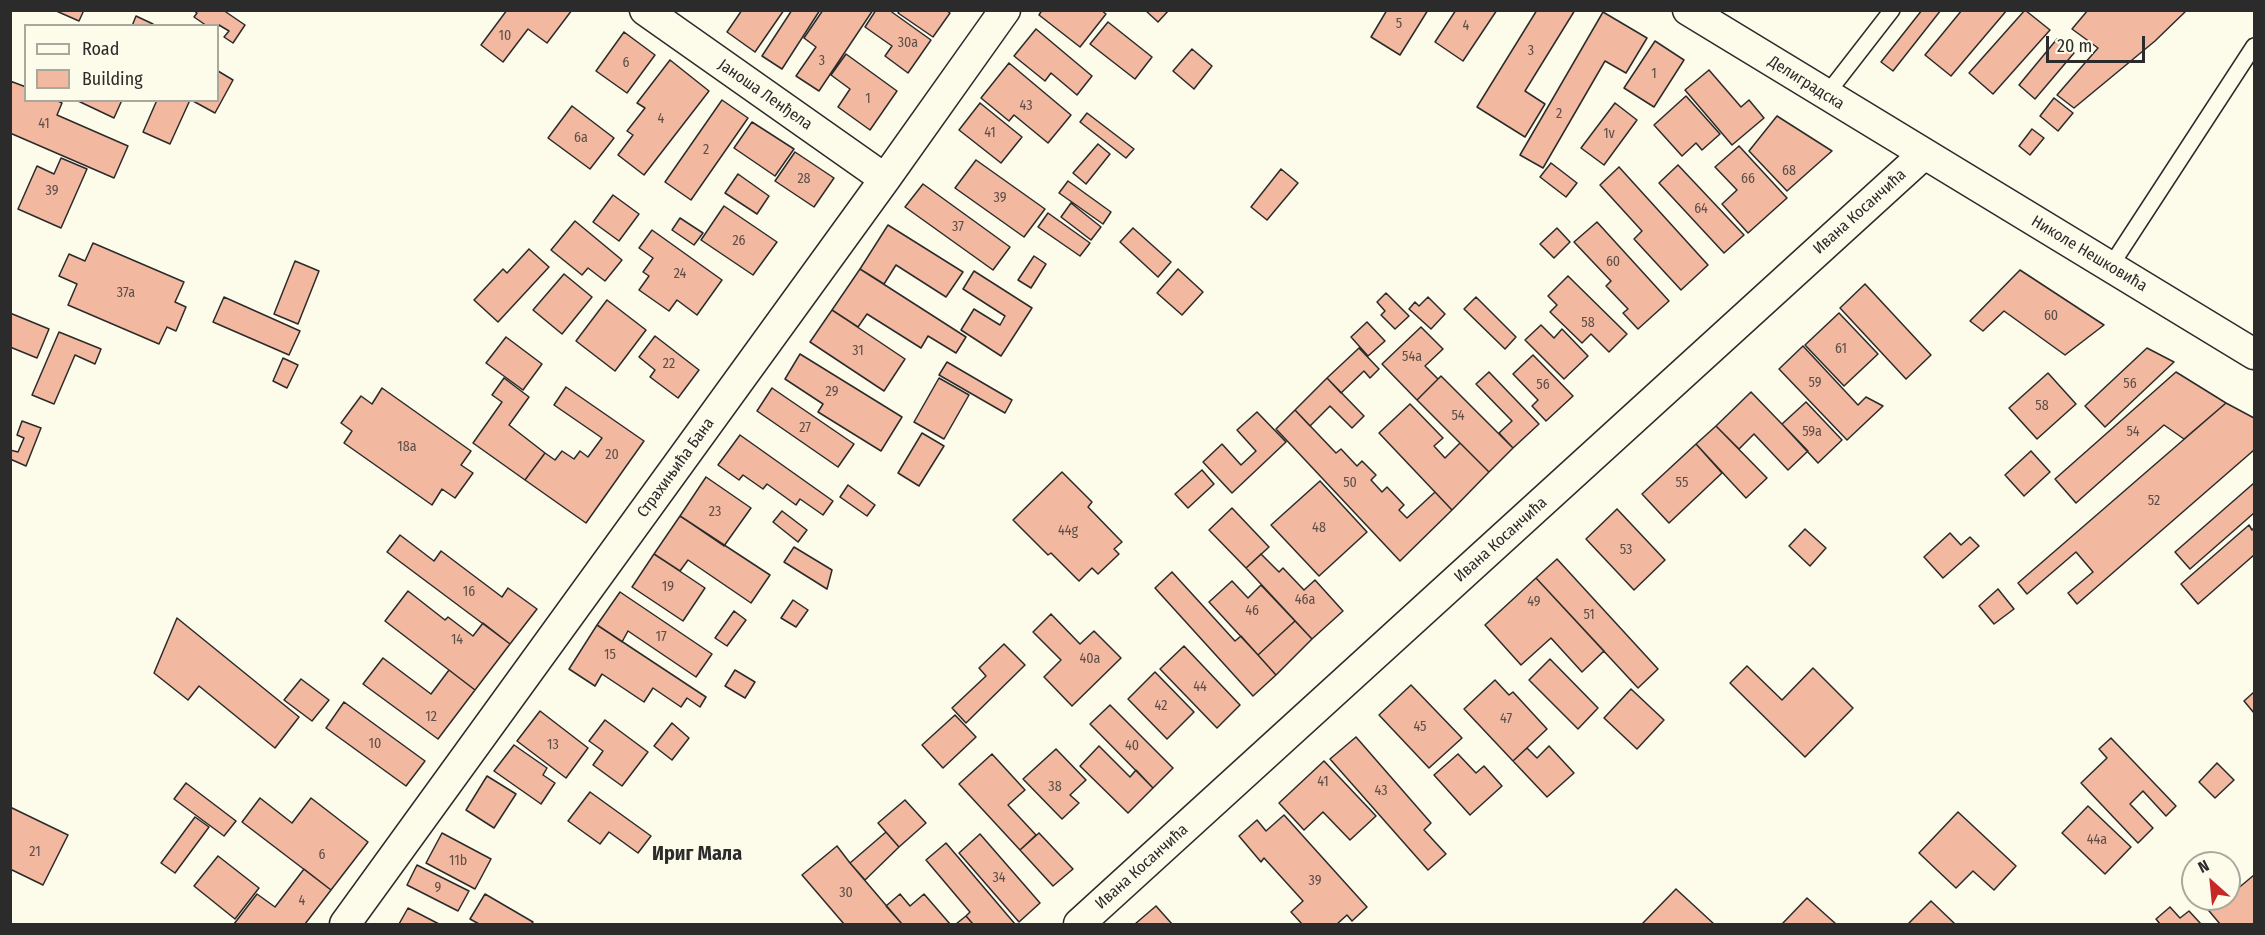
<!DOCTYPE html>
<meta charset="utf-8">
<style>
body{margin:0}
#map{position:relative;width:2265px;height:935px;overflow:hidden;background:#fdfbea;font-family:"Fira Sans Condensed",sans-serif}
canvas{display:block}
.frame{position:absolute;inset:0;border:12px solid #2b2b2b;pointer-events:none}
.legend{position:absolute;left:24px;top:24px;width:195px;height:78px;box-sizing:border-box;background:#fdfbea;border:2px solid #a9a89e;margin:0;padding:8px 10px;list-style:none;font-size:18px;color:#2b2b2b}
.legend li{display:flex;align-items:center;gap:12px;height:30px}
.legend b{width:30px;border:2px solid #a9a89e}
.north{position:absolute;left:2181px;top:851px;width:60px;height:60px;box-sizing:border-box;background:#fdfbea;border:2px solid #a9a89e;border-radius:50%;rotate:333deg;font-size:16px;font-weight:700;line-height:24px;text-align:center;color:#2b2b2b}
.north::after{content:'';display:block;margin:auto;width:21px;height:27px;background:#c62828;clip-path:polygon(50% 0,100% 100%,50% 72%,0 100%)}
.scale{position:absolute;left:2046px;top:36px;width:99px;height:27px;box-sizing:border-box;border:3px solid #2b2b2b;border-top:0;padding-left:8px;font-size:18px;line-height:21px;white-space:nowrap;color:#2b2b2b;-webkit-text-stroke:4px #fdfbea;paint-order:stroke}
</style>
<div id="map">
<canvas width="2265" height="935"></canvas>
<div class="frame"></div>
<ul class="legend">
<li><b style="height:8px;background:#fdfbea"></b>Road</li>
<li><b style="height:16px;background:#f2b8a0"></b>Building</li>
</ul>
<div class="north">N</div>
<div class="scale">20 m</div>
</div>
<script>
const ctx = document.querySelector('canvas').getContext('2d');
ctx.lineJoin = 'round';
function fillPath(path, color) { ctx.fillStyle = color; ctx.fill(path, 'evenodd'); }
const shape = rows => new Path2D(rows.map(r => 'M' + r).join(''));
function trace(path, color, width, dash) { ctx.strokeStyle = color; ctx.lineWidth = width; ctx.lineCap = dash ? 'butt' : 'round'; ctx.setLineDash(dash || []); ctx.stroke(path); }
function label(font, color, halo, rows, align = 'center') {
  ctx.font = font + ' "Fira Sans Condensed",sans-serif'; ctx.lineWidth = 4.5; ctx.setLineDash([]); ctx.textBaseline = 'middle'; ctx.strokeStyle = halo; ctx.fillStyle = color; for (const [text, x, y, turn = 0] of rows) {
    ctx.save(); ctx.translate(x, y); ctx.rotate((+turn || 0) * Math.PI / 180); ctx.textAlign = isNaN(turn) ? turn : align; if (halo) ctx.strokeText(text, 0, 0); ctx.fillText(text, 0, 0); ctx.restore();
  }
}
const building = shape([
 [54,10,84,10,79,21,54,10],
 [193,10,223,10,245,25,233,43,224,37,229,31,219,25,218,28,218,26,207,26,194,17,197,13,193,10],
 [507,10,572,10,547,43,528,29,503,62,481,45,507,10],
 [742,10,784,10,755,52,727,32,742,10],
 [792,10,820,10,782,69,762,56,792,10],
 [823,10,873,10,819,91,796,76,816,47,804,38,823,10],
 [876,10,889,10,931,40,908,73,885,56,892,46,865,27,876,10],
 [900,10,946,10,950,13,933,37,898,13,900,10],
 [1042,10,1101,10,1106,14,1080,47,1039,15,1042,10],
 [1145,10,1169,10,1158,22,1145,10],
 [1387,10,1428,10,1400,55,1371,37,1387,10],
 [1456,10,1497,10,1463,61,1435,42,1456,10],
 [1537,10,1575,10,1525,91,1545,104,1525,137,1477,107,1537,10],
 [1922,10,1941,10,1893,71,1881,62,1922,10],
 [1962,10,2007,10,1951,76,1925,55,1962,10],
 [2025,10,2050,30,1993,94,1969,73,2025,10],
 [2088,10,2187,10,2155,41,2074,108,2057,95,2098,48,2072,29,2088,10],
 [1603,12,1647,38,1626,73,1605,61,1543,168,1520,155,1603,12],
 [136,16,153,24,153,26,132,26,136,16],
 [1108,22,1152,57,1135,79,1090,44,1108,22],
 [1036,29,1092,76,1077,95,1051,73,1045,81,1014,56,1036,29],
 [624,32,655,55,627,93,596,71,624,32],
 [2057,39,2074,53,2035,99,2019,85,2057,39],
 [1655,41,1684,60,1654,107,1624,88,1655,41],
 [1192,49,1212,66,1194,89,1173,71,1192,49],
 [846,54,897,91,870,130,838,107,850,89,831,75,846,54],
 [670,60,709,91,644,175,618,155,633,135,627,131,645,108,637,103,670,60],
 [1009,63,1071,115,1048,143,1014,115,1009,121,981,98,1009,63],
 [1709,70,1741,107,1749,100,1764,118,1732,145,1685,90,1709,70],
 [218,71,233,80,215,113,193,101,218,100,218,71],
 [10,81,26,87,26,100,56,100,62,103,57,115,128,146,114,178,10,133,10,81],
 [1686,96,1720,134,1702,150,1696,143,1682,156,1654,125,1686,96],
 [2054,98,2073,113,2058,131,2040,116,2054,98],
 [76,100,122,100,114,118,76,100],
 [157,100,190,100,170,144,143,132,157,100],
 [722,100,748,118,691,200,665,182,722,100],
 [980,103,1022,137,1001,163,959,130,980,103],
 [1615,103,1637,120,1604,165,1581,148,1615,103],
 [572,106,614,138,590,169,548,138,572,106],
 [1087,113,1134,149,1126,158,1080,122,1087,113],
 [1777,116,1832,151,1787,191,1749,151,1777,116],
 [752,122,794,149,775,176,734,148,752,122],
 [2032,129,2044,138,2030,155,2019,146,2032,129],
 [1098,144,1110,154,1086,184,1073,173,1098,144],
 [1739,146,1787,198,1748,233,1722,204,1737,190,1715,167,1739,146],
 [795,152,834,178,814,207,775,181,795,152],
 [61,158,87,169,61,228,18,209,37,166,54,174,61,158],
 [976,160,1045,209,1024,237,955,188,976,160],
 [1551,163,1577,183,1566,197,1540,177,1551,163],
 [1678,165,1744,235,1724,253,1659,183,1678,165],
 [1619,167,1708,265,1681,290,1634,239,1642,231,1600,185,1619,167],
 [1281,169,1298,183,1267,220,1251,207,1281,169],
 [738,174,769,196,757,214,725,193,738,174],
 [1068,181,1111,212,1103,224,1059,193,1068,181],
 [923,184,1010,247,993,270,905,207,923,184],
 [613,195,639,214,619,241,593,222,613,195],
 [1071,203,1101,227,1091,240,1061,217,1071,203],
 [724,206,777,242,753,275,701,240,724,206],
 [1048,213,1090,243,1080,256,1038,227,1048,213],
 [680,218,703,233,694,245,672,230,680,218],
 [575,221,622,260,605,281,588,268,582,275,551,250,575,221],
 [1597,222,1669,301,1638,329,1623,313,1628,309,1606,286,1611,281,1574,242,1597,222],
 [888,225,963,272,946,297,896,265,884,284,860,269,888,225],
 [1133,228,1171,262,1158,277,1120,242,1133,228],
 [1557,228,1570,242,1554,258,1540,244,1557,228],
 [652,230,722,280,697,315,677,300,669,311,639,290,649,276,643,272,653,258,639,248,652,230],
 [93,243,184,282,175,302,186,307,176,331,167,327,159,344,68,305,77,284,59,276,69,254,85,261,93,243],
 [529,249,549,267,498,322,474,300,503,269,507,273,529,249],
 [1034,256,1046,264,1031,288,1018,280,1034,256],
 [295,261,319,271,298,324,274,314,295,261],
 [860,269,966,337,956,353,928,336,921,348,867,314,858,327,832,310,860,269],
 [1178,269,1203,292,1182,315,1157,293,1178,269],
 [2020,270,2104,325,2065,355,2004,311,1983,331,1970,321,2020,270],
 [974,271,1032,308,1001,356,961,330,974,309,1000,325,1005,316,963,289,974,271],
 [564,274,592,297,562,334,533,310,564,274],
 [1568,276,1627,334,1609,352,1591,334,1582,343,1550,312,1557,305,1548,296,1568,276],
 [1865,284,1931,355,1906,379,1840,308,1865,284],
 [1386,293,1409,316,1395,329,1381,315,1385,311,1377,302,1386,293],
 [224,297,300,331,289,355,213,322,224,297],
 [1428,297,1445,314,1431,329,1409,309,1415,302,1419,306,1428,297],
 [1476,297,1516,337,1505,349,1464,309,1476,297],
 [607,300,646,330,615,371,576,341,607,300],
 [832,310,905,359,884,391,810,342,832,310],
 [10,313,49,329,37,358,10,347,10,313],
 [1839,313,1878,354,1844,386,1805,345,1839,313],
 [1367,322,1385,341,1368,356,1351,337,1367,322],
 [1541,325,1554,338,1562,329,1588,356,1564,379,1525,340,1541,325],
 [1421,327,1443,349,1425,366,1438,379,1417,400,1382,364,1421,327],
 [59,332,101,349,95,364,75,355,54,404,32,395,59,332],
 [655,336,699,370,678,398,650,377,655,370,639,357,655,336],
 [506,337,542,364,523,390,486,363,506,337],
 [1803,346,1858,405,1866,397,1883,406,1847,440,1779,369,1803,346],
 [1359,348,1379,369,1370,378,1364,371,1341,393,1327,378,1359,348],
 [2147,348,2174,362,2105,427,2085,406,2147,348],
 [800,354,902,417,881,451,818,412,823,404,785,379,800,354],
 [1533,355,1573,396,1546,421,1532,406,1538,400,1513,374,1533,355],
 [283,358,298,365,287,388,273,381,283,358],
 [947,362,1012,400,1005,413,939,375,947,362],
 [1489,372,1539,424,1513,448,1499,433,1512,421,1476,384,1489,372],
 [2176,372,2226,403,2184,439,2164,425,2076,503,2055,479,2176,372],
 [2048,373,2076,404,2037,439,2009,408,2048,373],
 [1441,376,1513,448,1489,472,1417,400,1441,376],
 [504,378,529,397,509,425,545,453,525,480,473,443,502,402,492,395,504,378],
 [939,378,969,395,944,439,914,422,939,378],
 [1327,378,1364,416,1352,428,1330,406,1310,426,1295,410,1327,378],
 [566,387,644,441,586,523,525,480,545,453,555,460,562,451,574,459,580,451,588,457,602,438,554,405,566,387],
 [382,388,471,451,461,465,473,473,455,498,442,489,432,505,344,443,352,431,341,423,361,396,372,404,382,388],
 [772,388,854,444,838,467,757,411,772,388],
 [1751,392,1808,451,1788,470,1754,434,1739,449,1716,426,1751,392],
 [1806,402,1842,440,1818,463,1782,424,1806,402],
 [2226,403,2254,418,2254,450,2077,604,2068,593,2093,572,2076,552,2027,594,2018,583,2226,403],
 [1410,404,1443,438,1434,446,1445,458,1460,443,1489,472,1452,510,1379,433,1410,404],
 [1295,410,1336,453,1341,449,1357,466,1362,461,1376,475,1371,480,1382,492,1387,487,1404,505,1399,510,1407,518,1435,492,1452,510,1400,561,1276,429,1295,410],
 [1257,412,1286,442,1232,493,1203,462,1222,444,1241,465,1256,451,1237,430,1257,412],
 [22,421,41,428,26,466,10,459,10,450,18,452,24,438,17,435,22,421],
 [1716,426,1767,478,1746,498,1696,444,1716,426],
 [922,433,944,446,919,486,898,473,922,433],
 [740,435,833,501,823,515,800,499,796,505,767,484,763,489,743,475,739,480,718,465,740,435],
 [1696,444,1722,473,1669,523,1642,494,1696,444],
 [2031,451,2050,472,2024,496,2005,475,2031,451],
 [1202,470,1214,484,1188,508,1175,494,1202,470],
 [1062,472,1092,502,1088,507,1122,542,1114,549,1119,554,1098,574,1092,568,1079,581,1051,553,1048,555,1013,520,1062,472],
 [706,477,751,508,724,546,680,516,706,477],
 [1320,481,1367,532,1319,576,1271,525,1320,481],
 [2254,483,2254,513,2190,569,2175,552,2254,483],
 [848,485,875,505,867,516,840,497,848,485],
 [1232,508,1269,547,1246,568,1209,530,1232,508],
 [1617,509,1665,560,1634,590,1586,539,1617,509],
 [782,511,807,530,798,542,773,522,782,511],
 [680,516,770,575,751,603,688,560,680,571,654,554,680,516],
 [2249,525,2252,530,2254,528,2254,555,2198,604,2181,584,2249,525],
 [1805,529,1826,548,1810,566,1789,546,1805,529],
 [1950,533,1961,545,1970,537,1979,546,1943,578,1924,557,1950,533],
 [400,535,434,561,441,551,502,597,508,588,537,609,510,644,387,552,400,535],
 [794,547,832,570,827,589,784,562,794,547],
 [654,554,705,588,683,621,632,587,654,554],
 [1261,554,1279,572,1283,568,1304,590,1315,580,1343,611,1312,639,1246,568,1261,554],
 [1557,559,1658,669,1638,688,1536,578,1557,559],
 [1172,572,1235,641,1241,636,1276,675,1253,696,1155,588,1172,572],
 [1536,578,1604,651,1582,672,1551,638,1521,665,1485,625,1536,578],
 [1232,581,1248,598,1261,585,1295,621,1258,655,1209,602,1232,581],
 [1998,589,2014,609,1994,624,1979,606,1998,589],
 [408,591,445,620,448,617,473,636,483,623,510,644,475,690,385,621,408,591],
 [620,592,712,654,696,677,628,631,622,642,597,625,620,592],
 [793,600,808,610,796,627,781,618,793,600],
 [734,611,746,620,727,646,715,638,734,611],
 [1051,614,1080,644,1094,631,1121,658,1072,706,1044,677,1061,660,1033,632,1051,614],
 [177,618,299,717,275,748,199,686,188,700,154,673,177,618],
 [1295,621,1312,639,1276,675,1258,655,1295,621],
 [597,625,706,697,700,707,687,698,681,707,653,688,644,702,602,674,595,686,569,669,597,625],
 [1004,644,1025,665,966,723,952,708,986,676,979,668,1004,644],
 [1184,646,1240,705,1217,728,1160,669,1184,646],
 [383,658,431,694,449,670,475,690,438,739,363,684,383,658],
 [1550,659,1598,708,1578,729,1529,680,1550,659],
 [1747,666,1782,700,1813,668,1853,708,1805,757,1730,683,1747,666],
 [735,670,755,682,745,698,725,686,735,670],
 [1155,672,1194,712,1167,739,1128,699,1155,672],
 [301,679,329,700,312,721,284,700,301,679],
 [1495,680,1509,695,1513,692,1547,729,1513,761,1464,709,1495,680],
 [1411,685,1462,738,1429,768,1379,715,1411,685],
 [1631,689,1664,720,1637,749,1604,718,1631,689],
 [2254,692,2254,713,2244,701,2254,692],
 [344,702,425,761,406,786,326,728,344,702],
 [1110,705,1173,768,1153,788,1090,724,1110,705],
 [540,711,588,748,566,778,517,741,540,711],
 [955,715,976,737,943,768,922,745,955,715],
 [605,720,648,752,622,786,593,765,603,751,589,741,605,720],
 [672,723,689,738,672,760,654,746,672,723],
 [1356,737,1431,823,1424,830,1446,854,1428,870,1330,759,1356,737],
 [2111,738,2176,806,2166,816,2143,791,2130,804,2153,828,2138,843,2081,783,2107,758,2099,749,2111,738],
 [514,745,547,768,543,775,555,783,541,804,494,771,514,745],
 [1099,746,1130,777,1136,770,1153,788,1128,813,1080,766,1099,746],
 [1549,746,1574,773,1547,797,1513,761,1527,748,1537,758,1549,746],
 [1056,749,1086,780,1070,795,1079,803,1062,819,1023,779,1056,749],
 [992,754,1025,790,1008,805,1036,835,1020,850,959,784,992,754],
 [1458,754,1476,773,1484,766,1502,786,1470,815,1434,775,1458,754],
 [1324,761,1376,816,1350,840,1323,812,1304,830,1279,803,1324,761],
 [2217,763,2234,780,2215,798,2199,782,2217,763],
 [487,776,516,794,494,828,466,810,487,776],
 [186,783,236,821,224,836,174,799,186,783],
 [590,792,651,836,638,853,609,832,600,844,568,821,590,792],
 [260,798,292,823,311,798,368,842,331,890,242,822,260,798],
 [905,800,926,823,899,847,878,823,905,800],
 [2088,806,2131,847,2105,874,2062,833,2088,806],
 [10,807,68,835,43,885,10,869,10,807],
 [1958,812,2016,866,1994,890,1973,871,1956,888,1919,853,1958,812],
 [1284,815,1367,907,1352,921,1347,915,1337,924,1302,924,1291,912,1303,901,1264,858,1261,862,1239,836,1257,820,1266,831,1284,815],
 [195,817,209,827,175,873,161,863,195,817],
 [886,832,899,847,865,880,850,863,886,832],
 [442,833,491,859,475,889,426,863,442,833],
 [1039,833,1073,869,1053,886,1020,850,1039,833],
 [980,834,1040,903,1019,922,959,853,980,834],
 [946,843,1015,924,973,924,966,916,970,912,926,860,946,843],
 [837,846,850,863,902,924,844,924,802,875,837,846],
 [218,856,259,888,235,919,194,886,218,856],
 [417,865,469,891,458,911,407,885,417,865],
 [304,869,331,890,305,924,234,924,257,894,275,907,304,869],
 [2254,875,2254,924,2220,924,2199,899,2229,899,2229,881,2236,890,2254,875],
 [1676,889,1714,924,1642,924,1676,889],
 [485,894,533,922,531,924,479,924,470,919,485,894],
 [900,894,910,906,924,894,950,924,902,924,886,906,900,894],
 [1807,898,1836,924,1782,924,1807,898],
 [1931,901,1955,924,1908,924,1931,901],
 [1156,906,1172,924,1135,924,1156,906],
 [2170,907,2180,918,2189,911,2201,924,2160,924,2156,919,2170,907],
 [408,908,439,924,399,924,408,908],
 [966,916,973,924,956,924,966,916]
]);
fillPath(building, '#f2b8a0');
trace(building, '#2b2b2b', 1.5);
const lane = shape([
 [1826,95,1892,10],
 [2110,267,2254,46]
]);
const street = shape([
 [645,10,885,179],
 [1688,10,2254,354],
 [345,924,885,179,1005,10],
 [1079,924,1923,155]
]);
trace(lane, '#2b2b2b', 18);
trace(street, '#2b2b2b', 33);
trace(lane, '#fdfbea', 15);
trace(street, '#fdfbea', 30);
label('14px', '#5d4e48', null, [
 ["5",1399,24],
 ["4",1466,26],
 ["10",505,36],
 ["30a",908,43],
 ["3",1531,51],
 ["3",822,61],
 ["6",626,63],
 ["1",1654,74],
 ["1",868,99],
 ["43",1026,106],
 ["2",1559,114],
 ["4",661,119],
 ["41",44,124],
 ["41",990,133],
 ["1v",1609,134],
 ["6a",581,138],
 ["2",706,150],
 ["68",1789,171],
 ["28",804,179],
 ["66",1748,179],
 ["39",52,191],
 ["39",1000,198],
 ["64",1701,209],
 ["37",958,227],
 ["26",739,241],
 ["60",1613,262],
 ["24",680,274],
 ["37a",126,293],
 ["60",2051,316],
 ["58",1588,323],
 ["61",1841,349],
 ["31",858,351],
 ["54a",1412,357],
 ["22",669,364],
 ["59",1815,383],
 ["56",2130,384],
 ["56",1543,385],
 ["29",832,392],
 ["58",2042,406],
 ["54",1458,416],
 ["27",805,428],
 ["59a",1812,432],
 ["54",2133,432],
 ["18a",407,447],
 ["20",612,455],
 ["50",1350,483],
 ["55",1682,483],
 ["52",2154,501],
 ["23",715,512],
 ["48",1319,528],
 ["44g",1068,531],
 ["53",1626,550],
 ["19",668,587],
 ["16",469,592],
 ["46a",1305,600],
 ["49",1534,602],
 ["46",1252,611],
 ["51",1589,615],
 ["17",661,637],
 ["14",457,640],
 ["15",610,655],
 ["40a",1090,659],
 ["44",1200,687],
 ["42",1161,706],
 ["12",431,717],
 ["47",1506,719],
 ["45",1420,727],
 ["10",375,744],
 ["13",553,745],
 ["40",1132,746],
 ["41",1323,782],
 ["38",1055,787],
 ["43",1381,791],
 ["44a",2097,840],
 ["21",35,852],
 ["6",322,855],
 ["11b",458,861],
 ["34",999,878],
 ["39",1315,881],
 ["9",438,888],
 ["30",846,893],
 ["4",302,901]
]);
label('16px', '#2b2b2b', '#fdfbea', [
 ["Делиградска",1806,83,32],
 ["Јаноша Ленђела",765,95,35],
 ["Ивана Косанчића",1860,212,-42],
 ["Николе Нешковића",2089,254,31],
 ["Страхињића Бана",676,468,-54],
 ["Ивана Косанчића",1501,540,-42],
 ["Ивана Косанчића",1142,867,-42]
]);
label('bold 20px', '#2b2b2b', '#fdfbea', [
 ["Ириг Мала",697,854]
]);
</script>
